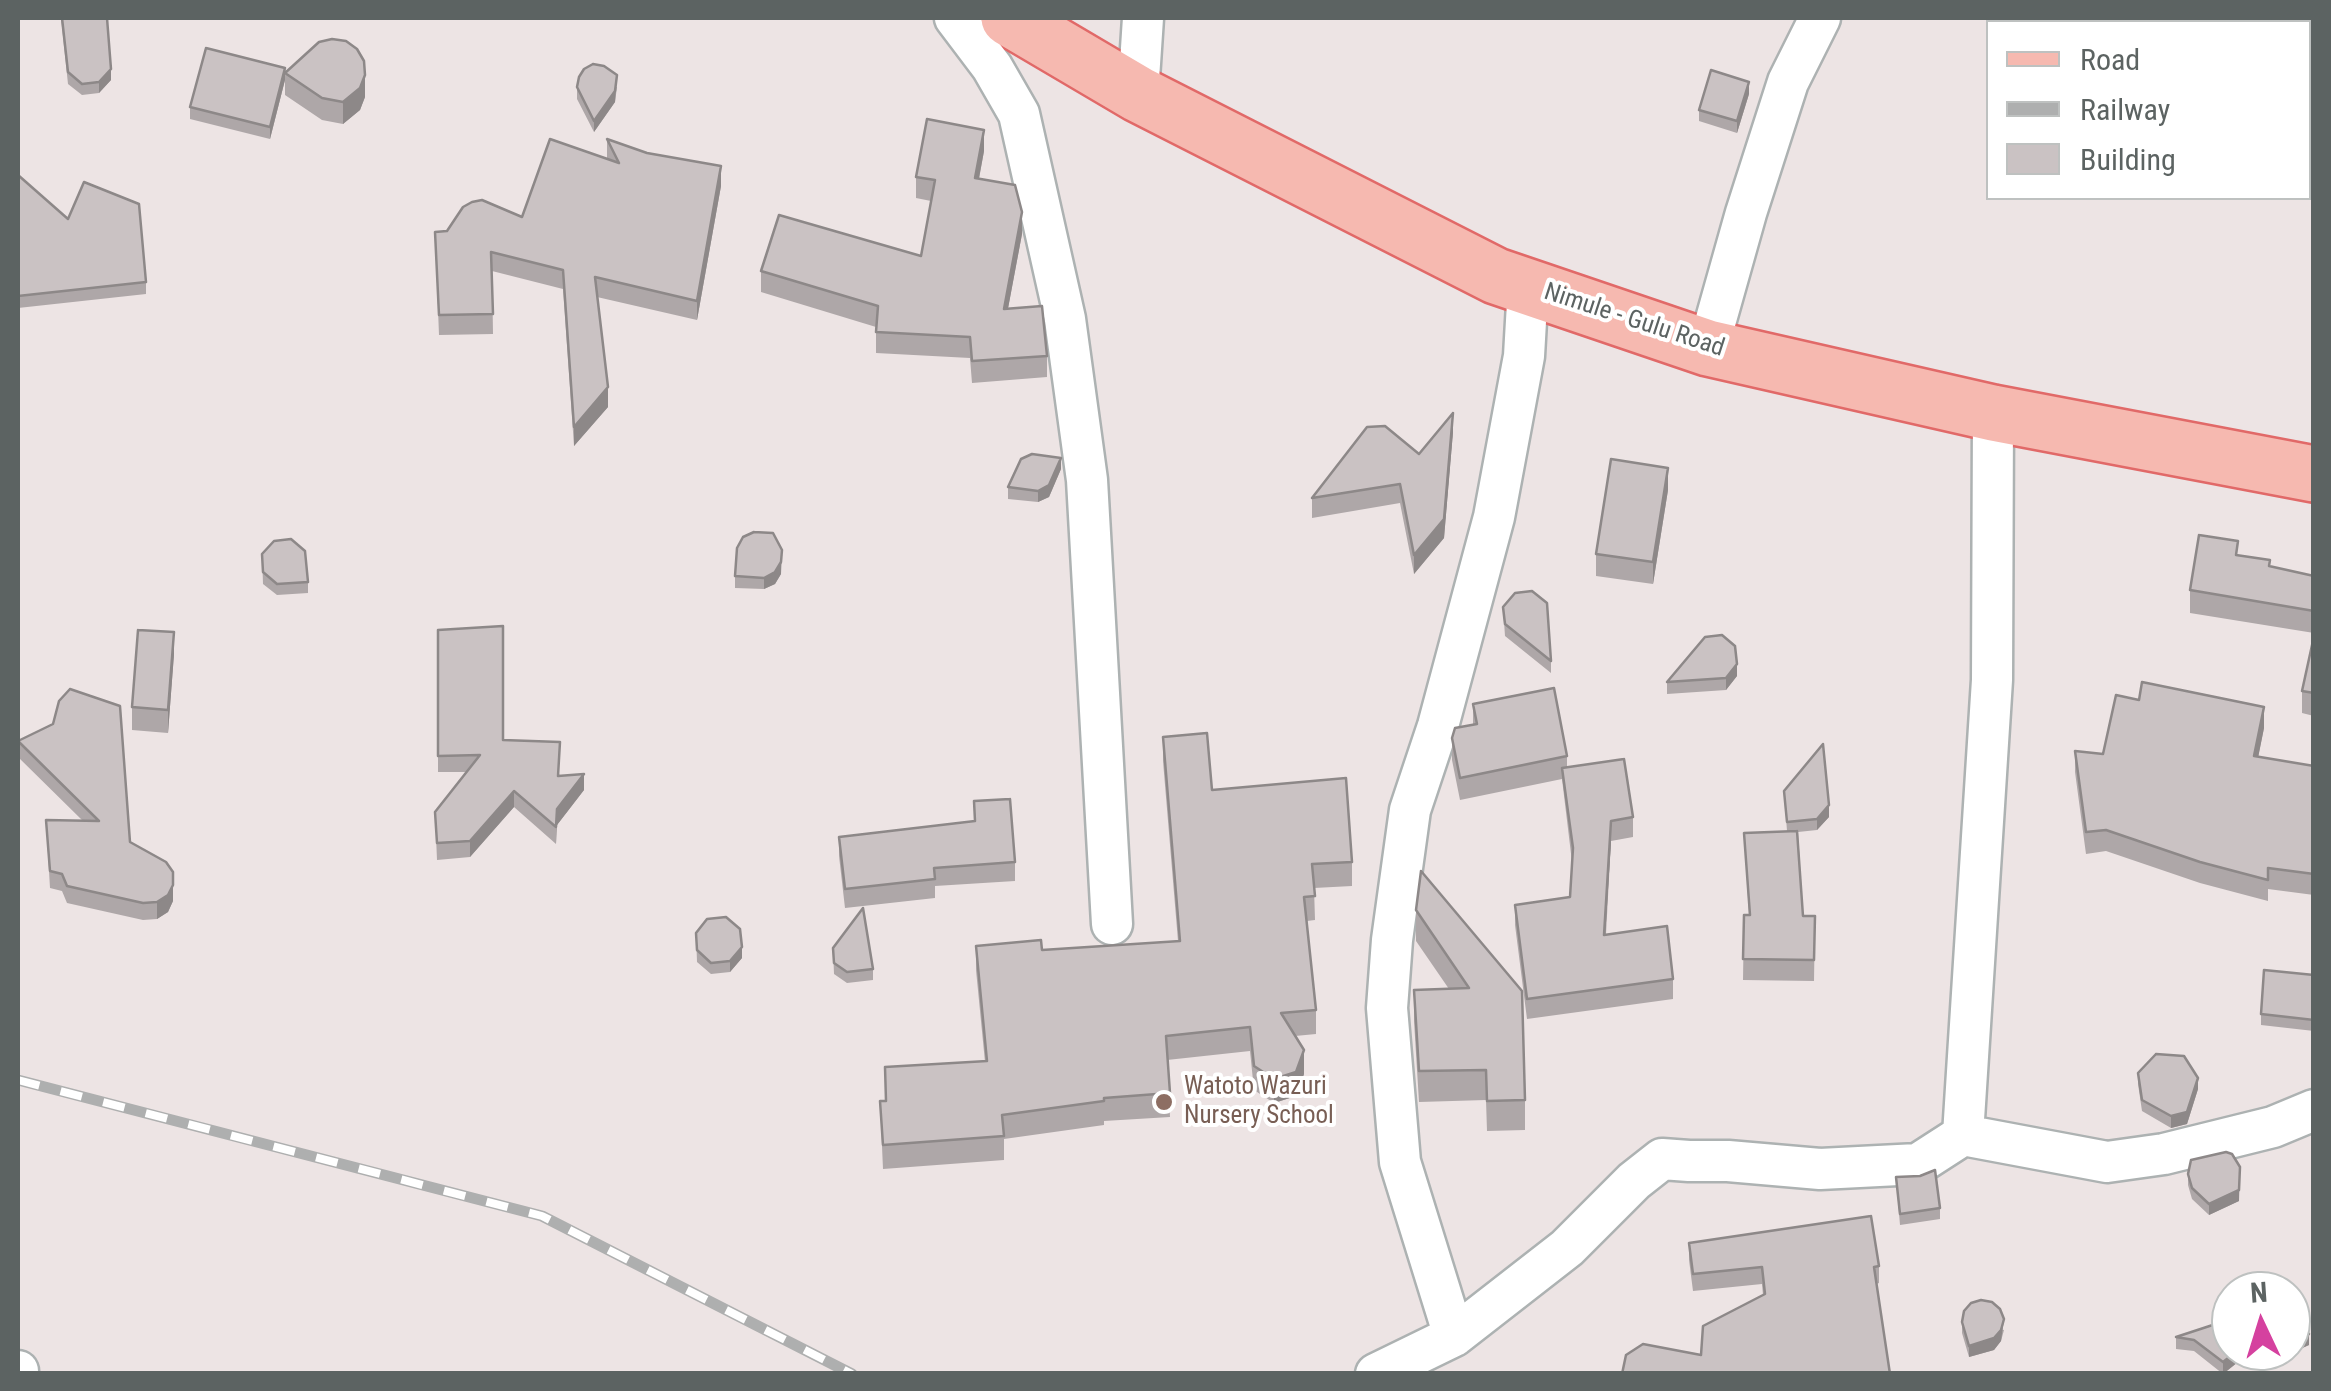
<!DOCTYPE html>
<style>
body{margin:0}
#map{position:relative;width:2331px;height:1391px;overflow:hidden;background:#ede4e4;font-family:"Roboto Condensed",sans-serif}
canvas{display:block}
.frame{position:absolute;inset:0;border:20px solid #5c6362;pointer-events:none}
.legend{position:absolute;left:1986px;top:20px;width:325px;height:180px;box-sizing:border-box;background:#fff;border:2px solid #bec1c0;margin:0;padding:12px 18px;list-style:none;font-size:30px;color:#5c6362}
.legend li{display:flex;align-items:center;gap:20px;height:50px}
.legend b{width:50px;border:2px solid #bec1c0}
.north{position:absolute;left:2211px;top:1271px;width:100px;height:100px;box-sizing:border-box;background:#fff;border:2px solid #bec1c0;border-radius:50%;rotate:356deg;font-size:28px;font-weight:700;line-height:40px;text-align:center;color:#5c6362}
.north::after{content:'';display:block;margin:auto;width:35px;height:45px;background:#d5419f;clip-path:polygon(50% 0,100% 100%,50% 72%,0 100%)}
</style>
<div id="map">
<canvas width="2331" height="1391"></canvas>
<div class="frame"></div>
<ul class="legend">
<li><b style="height:12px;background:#f6b9b0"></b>Road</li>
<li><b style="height:12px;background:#aeafaf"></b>Railway</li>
<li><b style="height:28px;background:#cac2c3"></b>Building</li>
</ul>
<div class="north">N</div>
</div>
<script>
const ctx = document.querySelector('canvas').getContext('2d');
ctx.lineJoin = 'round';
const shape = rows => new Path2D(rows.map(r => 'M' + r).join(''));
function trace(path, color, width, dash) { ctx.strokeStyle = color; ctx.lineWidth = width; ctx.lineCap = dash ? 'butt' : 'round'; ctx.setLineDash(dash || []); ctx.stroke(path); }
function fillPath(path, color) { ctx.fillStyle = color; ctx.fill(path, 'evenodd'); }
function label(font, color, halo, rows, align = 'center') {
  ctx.font = font + ' "Roboto Condensed",sans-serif'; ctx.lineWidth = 8; ctx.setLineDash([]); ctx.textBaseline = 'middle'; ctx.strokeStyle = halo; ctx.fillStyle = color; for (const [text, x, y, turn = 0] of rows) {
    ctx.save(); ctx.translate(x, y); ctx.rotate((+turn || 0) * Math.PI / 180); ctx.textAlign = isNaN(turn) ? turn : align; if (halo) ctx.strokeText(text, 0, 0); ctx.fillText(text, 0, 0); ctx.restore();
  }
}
const street = shape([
 [955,18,992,67,1019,114,1065,319,1087,480,1112,924],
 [1138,94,1143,18],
 [1708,348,1746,213,1788,82,1820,18],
 [1963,1135,2107,1162,2164,1154,2273,1127,2314,1110],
 [1454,1336,1400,1162,1387,1008,1392,940,1410,810,1438,726,1494,517,1524,356,1528,286],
 [18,1371,18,1374],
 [1376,1374,1454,1336,1567,1248,1634,1181,1662,1159,1689,1161,1728,1161,1820,1169,1918,1164,1963,1135,1992,680,1993,413]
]);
const primary = shape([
 [1009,18,1138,94,1496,276,1708,348,1993,413,2314,474]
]);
trace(street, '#adb2b2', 45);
trace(primary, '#e16968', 60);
trace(street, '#fff', 40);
trace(primary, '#f6b9b0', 55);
const rail = shape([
 [18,1080,542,1216,852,1374]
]);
trace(rail, '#aeafaf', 11);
trace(rail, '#fff', 8, [22]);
fillPath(shape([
 [61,18,107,18,111,80,99,93,82,95,68,84],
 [285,73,365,97,360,110,343,124,322,120,285,95],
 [285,80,270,139,190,119,190,107],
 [577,87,617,87,615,102,594,132,577,99],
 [1749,94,1737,133,1699,121,1699,110],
 [607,139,721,186,697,320,597,297,608,407,574,446,563,289,492,271,493,334,439,335,435,232,447,231,522,217,607,159],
 [984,151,979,179,1022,234,1008,308,1047,356,1047,377,972,383,970,358,876,353,876,327,761,292,761,271,921,256,931,201,916,198,916,177],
 [18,175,68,219,146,282,146,294,18,308],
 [1453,432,1444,538,1414,574,1400,503,1312,518,1312,498,1419,454],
 [1061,469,1049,497,1038,502,1008,499,1008,487],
 [1668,490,1653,584,1596,576,1596,554],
 [262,554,308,582,308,593,277,595,263,584],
 [2238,555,2270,567,2314,576,2314,633,2190,613,2190,590],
 [781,574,775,584,764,589,735,588,735,576],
 [1503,607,1551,661,1551,673,1505,636],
 [438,630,503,740,584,790,557,825,556,844,514,807,470,857,437,860,435,812,467,772,438,772],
 [2314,636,2314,716,2302,713,2302,691],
 [174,654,168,733,132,730,132,707],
 [1737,676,1726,690,1667,694,1667,682],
 [1473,704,1567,756,1567,767,1633,817,1633,837,1611,841,1606,934,1673,979,1673,999,1527,1019,1515,925,1515,905,1570,897,1572,862,1562,779,1460,800,1452,760,1452,738,1473,724],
 [53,724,130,842,173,901,168,912,157,919,143,920,67,903,62,891,50,888,46,820,82,820,18,757,18,741],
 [2264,728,2258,757,2314,766,2314,895,2268,889,2268,901,2200,883,2106,851,2086,854,2075,772,2075,751,2103,754],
 [1163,737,1212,790,1352,862,1352,886,1314,888,1315,920,1307,921,1316,1010,1316,1034,1295,1036,1304,1074,1296,1096,1274,1103,1254,1090,1250,1051,1167,1060,1170,1117,1104,1121,1104,1125,1004,1139,1004,1160,883,1169,880,1101,885,1101,885,1067,985,1062,976,970,976,946,1042,950,1178,941,1163,761],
 [1784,791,1829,817,1817,830,1798,832,1803,916,1815,916,1814,981,1743,980,1744,915,1749,915,1744,833,1787,831],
 [974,801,1015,862,1015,881,935,886,935,898,845,908,839,856,839,837,974,822],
 [1421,871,1525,1100,1525,1130,1487,1131,1486,1100,1419,1102,1414,1021,1414,990,1449,989,1416,941,1416,910],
 [696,933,742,958,730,972,711,974,697,962],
 [833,948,873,969,873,980,847,983,834,974],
 [2314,975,2314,1031,2261,1025,2261,1014],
 [2138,1073,2198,1089,2187,1124,2171,1128,2142,1111,2138,1084],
 [2188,1174,2239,1201,2209,1215,2192,1199,2188,1185],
 [1920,1176,1940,1208,1940,1219,1900,1225,1896,1177],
 [1689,1243,1879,1266,1879,1283,1701,1355,1763,1295,1762,1284,1693,1291,1689,1260],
 [2291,1298,2302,1313,2292,1320,2309,1345,2271,1362,2243,1358,2223,1374,2194,1351,2176,1349,2176,1337,2231,1319,2231,1351,2291,1351],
 [1962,1322,2004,1330,2001,1341,1994,1350,1969,1357,1962,1333]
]), '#aea7a8');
fillPath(shape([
 [285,68,285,80,270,139,270,127],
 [111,69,111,80,99,93,99,82],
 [365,75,365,97,360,110,343,124,343,102],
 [617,75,615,102,594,132,594,121],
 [1749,82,1749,94,1737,133,1737,121],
 [984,130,984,151,975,199,975,178],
 [721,166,721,186,697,320,697,301],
 [1022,212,1022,234,1004,330,1004,309],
 [608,387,608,407,574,446,574,427],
 [1453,413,1453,432,1444,538,1414,574,1414,555],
 [1061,458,1061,469,1049,497,1038,502,1038,491],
 [1668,468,1668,490,1653,584,1653,562],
 [782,550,781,574,775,584,764,589,764,578],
 [174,632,174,654,168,733,168,710],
 [1737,664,1737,676,1726,690,1726,678],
 [2264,707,2264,728,2254,778,2254,756],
 [584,774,584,790,557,825,556,844,557,809],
 [514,791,514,807,470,857,470,841],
 [1829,805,1829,817,1817,830,1817,819],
 [1611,821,1611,841,1604,955,1604,935],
 [173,885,173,901,168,912,157,919,157,902],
 [742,947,742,958,730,972,730,961],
 [1304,1050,1304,1074,1296,1096,1274,1103,1274,1079],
 [2198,1078,2198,1089,2187,1124,2171,1128,2171,1116],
 [2240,1167,2239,1201,2209,1215,2209,1204],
 [2302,1302,2302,1313,2291,1321,2291,1310],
 [2004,1319,2001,1341,1994,1350,1969,1357,1969,1346],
 [2309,1334,2309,1345,2271,1362,2271,1351,2291,1351,2291,1342],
 [2237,1351,2243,1351,2243,1358,2223,1374,2223,1362]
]), '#8d8888');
const building = shape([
 [62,18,107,18,111,69,99,82,82,84,68,72,62,18],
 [332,39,346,41,357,49,364,61,365,75,360,88,343,102,322,98,285,73,319,42,332,39],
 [206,48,285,68,270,127,190,107,206,48],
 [593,64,604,66,617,75,615,91,594,121,577,87,579,77,584,69,593,64],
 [1711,70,1749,82,1737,121,1699,110,1711,70],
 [927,119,984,130,975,178,1015,185,1022,212,1004,309,1042,306,1047,356,972,361,970,337,876,332,878,306,761,271,779,215,921,256,935,180,916,177,927,119],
 [550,139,619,163,607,139,647,153,721,166,697,301,595,277,608,387,574,427,563,270,491,252,493,314,439,315,435,232,447,231,463,207,472,202,482,200,522,217,550,139],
 [18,175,68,219,84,182,139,204,146,282,18,296,18,175],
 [1453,413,1444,519,1414,555,1400,484,1312,498,1367,427,1385,426,1419,454,1453,413],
 [1032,454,1061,458,1049,485,1038,491,1008,487,1021,459,1032,454],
 [1611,459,1668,468,1653,562,1596,554,1611,459],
 [754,532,773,533,782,550,781,562,775,572,764,578,735,576,737,548,743,537,754,532],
 [2199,535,2238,541,2236,555,2270,560,2269,566,2314,576,2314,611,2190,590,2199,535],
 [291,539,305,551,308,582,277,584,263,572,262,554,274,541,291,539],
 [1532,591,1547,603,1551,661,1505,624,1503,607,1515,593,1532,591],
 [503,626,503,740,560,742,558,776,584,774,557,809,556,827,514,791,470,841,437,843,435,812,480,755,438,756,438,630,503,626],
 [138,630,174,632,168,710,132,707,138,630],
 [1722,635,1735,646,1737,664,1726,678,1667,682,1705,637,1722,635],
 [2314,636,2314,693,2302,691,2314,636],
 [2142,682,2264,707,2254,756,2314,766,2314,874,2268,868,2268,880,2200,862,2106,830,2086,832,2075,751,2103,754,2116,695,2139,700,2142,682],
 [1554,688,1567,756,1460,778,1452,738,1455,728,1477,724,1473,704,1554,688],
 [70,689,120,706,130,842,166,862,173,872,173,885,168,895,157,902,143,903,67,886,62,874,50,871,46,820,99,821,18,741,53,724,59,701,70,689],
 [1207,733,1212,790,1346,778,1352,862,1312,864,1315,896,1304,897,1316,1010,1281,1013,1304,1050,1296,1072,1274,1079,1254,1066,1250,1027,1166,1036,1170,1093,1104,1098,1104,1101,1002,1115,1004,1136,883,1145,880,1101,886,1101,885,1067,987,1061,976,946,1041,940,1042,950,1180,941,1163,737,1207,733],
 [1823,744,1829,805,1817,819,1787,822,1784,791,1823,744],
 [1624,759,1633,817,1611,821,1604,935,1667,926,1673,979,1527,999,1515,905,1570,897,1573,848,1562,768,1624,759],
 [1010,799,1015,862,934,868,935,879,845,889,839,837,975,821,974,801,1010,799],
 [1797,831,1803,916,1815,916,1814,960,1743,959,1744,915,1750,915,1744,833,1797,831],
 [1421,871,1522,991,1525,1100,1487,1101,1486,1070,1419,1071,1414,990,1469,988,1416,910,1421,871],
 [863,908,873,969,847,972,834,963,833,948,863,908],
 [726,917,740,929,742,947,730,961,711,963,697,950,696,933,707,919,726,917],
 [2264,970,2314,975,2314,1020,2261,1014,2264,970],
 [2156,1054,2184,1056,2198,1078,2187,1112,2171,1116,2142,1100,2138,1073,2156,1054],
 [2226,1152,2232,1154,2240,1167,2239,1190,2209,1204,2192,1188,2188,1174,2191,1160,2226,1152],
 [1935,1170,1940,1208,1900,1214,1896,1177,1920,1176,1935,1170],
 [1871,1216,1879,1266,1874,1267,1890,1374,1622,1374,1626,1355,1643,1344,1701,1355,1703,1326,1765,1294,1762,1267,1693,1274,1689,1243,1871,1216],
 [2299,1296,2302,1302,2291,1310,2291,1298,2299,1296],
 [1981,1300,1992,1302,2000,1309,2004,1319,2001,1330,1994,1338,1969,1346,1962,1322,1964,1311,1971,1303,1981,1300],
 [2231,1319,2231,1351,2237,1351,2223,1362,2194,1340,2176,1337,2231,1319],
 [2291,1319,2309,1334,2291,1342,2291,1319]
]);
fillPath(building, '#cac2c3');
trace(building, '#8d8888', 2.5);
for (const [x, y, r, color] of [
 [1164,1102,10,"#8d6e63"]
]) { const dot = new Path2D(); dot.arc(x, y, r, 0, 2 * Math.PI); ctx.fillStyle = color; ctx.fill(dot); trace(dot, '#fff', 4); }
label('25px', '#5c6362', '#fff', [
 ["Nimule - Gulu Road",1634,321,18]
]);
label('25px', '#785e54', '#fff', [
 ["Watoto Wazuri",1184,1088],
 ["Nursery School",1184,1117]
], 'left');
</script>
